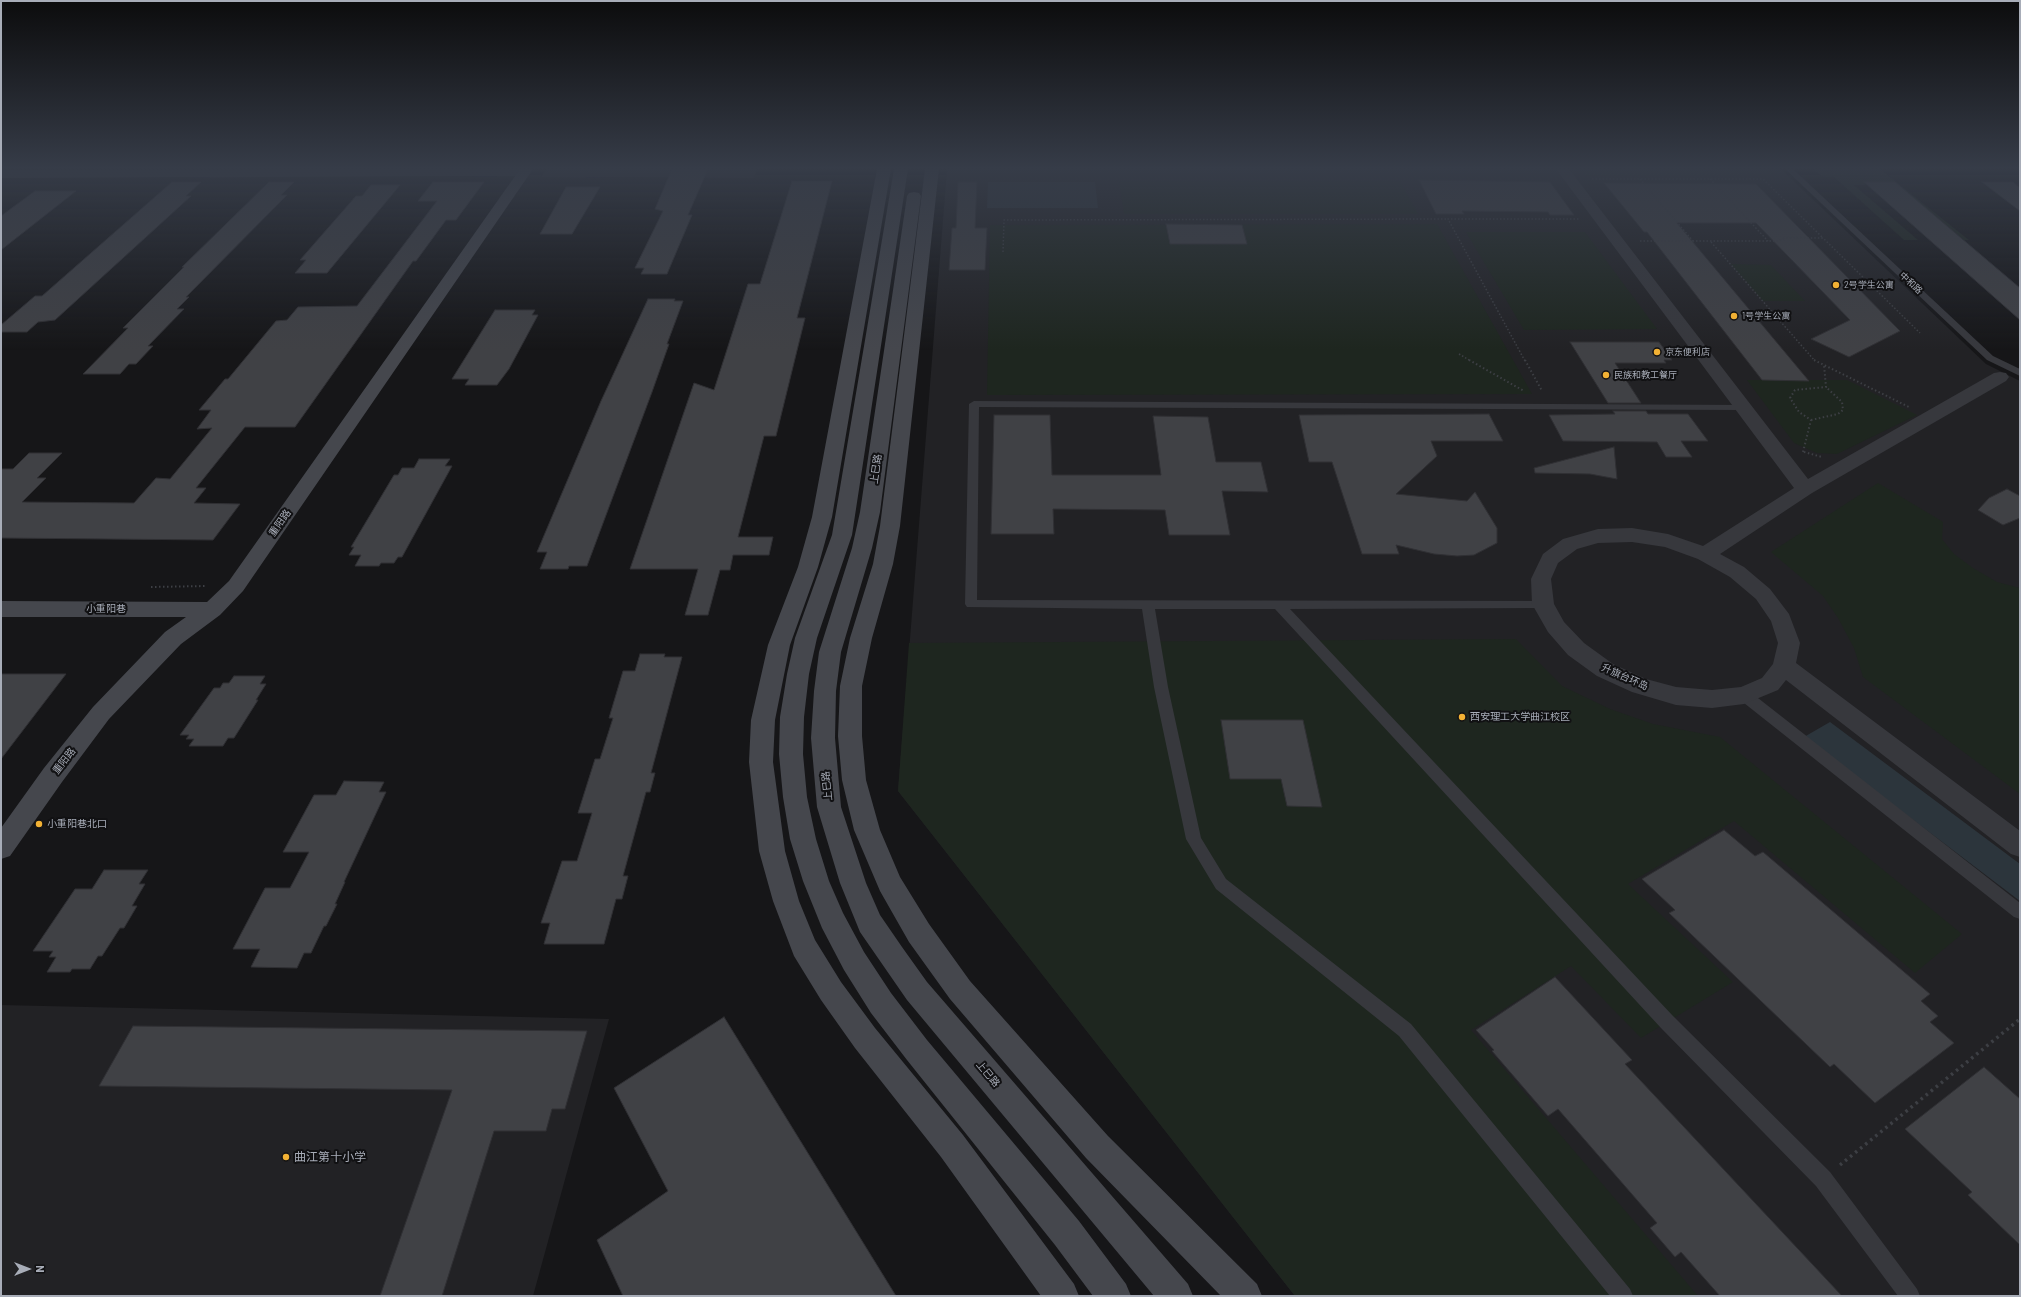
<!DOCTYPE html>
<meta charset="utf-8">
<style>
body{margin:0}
#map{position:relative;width:2021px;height:1297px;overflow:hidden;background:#161618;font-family:Barlow,sans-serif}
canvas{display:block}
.frame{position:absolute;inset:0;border:2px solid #a8adb8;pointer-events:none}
.north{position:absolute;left:8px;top:1249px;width:40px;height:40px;-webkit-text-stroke:3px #111113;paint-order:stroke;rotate:90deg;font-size:11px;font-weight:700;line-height:16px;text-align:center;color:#a8adb8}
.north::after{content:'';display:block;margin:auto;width:14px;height:18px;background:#a8adb8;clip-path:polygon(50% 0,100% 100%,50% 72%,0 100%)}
</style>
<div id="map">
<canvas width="2021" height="1297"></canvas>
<div class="frame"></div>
<div class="north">N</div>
</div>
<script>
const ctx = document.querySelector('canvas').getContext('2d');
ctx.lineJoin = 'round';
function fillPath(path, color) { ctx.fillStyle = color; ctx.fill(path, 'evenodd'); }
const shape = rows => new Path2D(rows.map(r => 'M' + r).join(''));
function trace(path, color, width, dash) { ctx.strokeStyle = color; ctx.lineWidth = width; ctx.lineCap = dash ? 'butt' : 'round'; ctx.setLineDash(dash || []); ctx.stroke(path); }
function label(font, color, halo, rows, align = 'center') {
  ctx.font = font + ' Barlow,"Noto Sans SC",sans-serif'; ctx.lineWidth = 4; ctx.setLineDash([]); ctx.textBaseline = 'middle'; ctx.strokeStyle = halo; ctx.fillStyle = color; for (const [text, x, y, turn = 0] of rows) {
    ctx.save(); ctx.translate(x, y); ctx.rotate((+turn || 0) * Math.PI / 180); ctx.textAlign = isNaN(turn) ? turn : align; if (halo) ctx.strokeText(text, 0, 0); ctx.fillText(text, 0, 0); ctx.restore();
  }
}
fillPath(shape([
 [547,169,757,169,754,178,541,177],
 [947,169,1781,169,1986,364,2020,381,2020,1296,1295,1296,898,791],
 [1,1005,609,1019,533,1296,1,1296]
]), '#222225');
fillPath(shape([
 [1579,169,1769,169,1775,174,1585,176],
 [1813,169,1880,169,1969,240,1964,240,1889,182,1864,182,1866,185,1854,185,1918,240,1904,240,1834,177,1823,177],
 [1119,181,1400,181,1418,214,1124,214],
 [1437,224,1532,394,987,395,990,225],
 [1466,232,1585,232,1657,329,1524,330],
 [1731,264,1771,265,1805,301,1763,301],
 [1747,380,1847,380,1917,415,1837,454,1817,453,1794,443],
 [1878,483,1943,522,1942,539,1954,554,1973,568,1997,582,2020,588,2020,794,1863,677,1854,648,1838,618,1823,596,1771,552],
 [1516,639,1562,686,1610,709,1653,724,1720,737,1962,934,1915,973,1734,821,1628,884,1733,982,1641,1038,1571,966,1471,1030,1698,1296,1295,1296,898,791,909,643]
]), '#1e261f');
fillPath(shape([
 [988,182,1095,182,1098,208,987,208],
 [1830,722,2020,864,2020,901,1804,737]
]), '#2c353c');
const building = shape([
 [672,169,708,169,688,215,692,215,667,274,641,274,644,268,635,268,663,211,655,209,672,169],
 [1419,180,1550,182,1574,215,1550,215,1548,212,1462,211,1464,214,1436,214,1419,180],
 [792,181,832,181,797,318,805,318,776,436,764,436,738,537,773,537,769,555,733,555,730,570,720,570,708,615,685,615,698,569,630,569,694,383,714,390,748,284,760,284,792,181],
 [172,182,201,182,186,196,191,196,55,320,38,322,27,332,1,332,1,325,35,296,42,296,172,182],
 [269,182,294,182,281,195,287,195,186,297,189,297,177,309,184,309,148,346,153,346,136,364,129,364,120,374,83,374,128,328,123,328,184,267,182,267,269,182],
 [433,182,484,182,456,220,446,220,416,261,413,261,295,427,245,427,196,488,206,488,194,503,240,504,213,540,1,538,1,469,13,469,29,453,62,453,37,478,46,478,22,502,134,503,156,478,170,479,212,428,197,429,211,410,199,410,225,379,228,379,276,321,287,320,298,307,357,306,437,201,418,201,433,182],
 [958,182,977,182,975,228,987,228,985,270,949,270,952,228,956,228,958,182],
 [1864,182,1895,182,2020,288,2020,320,1864,182],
 [1982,182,2013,182,2020,188,2020,211,1982,182],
 [1604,183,1756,184,1900,331,1849,357,1811,339,1850,320,1756,223,1677,223,1809,381,1762,380,1647,232,1644,232,1604,183],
 [371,185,400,185,327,273,295,273,306,260,300,260,356,196,362,196,371,185],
 [566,187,600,187,572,234,540,234,566,187],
 [35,191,76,191,1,250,1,216,35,191],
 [1166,224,1242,225,1247,244,1170,244,1166,224],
 [648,299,675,299,674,301,683,301,667,344,669,344,652,392,587,566,569,566,568,569,540,569,547,552,537,552,601,401,648,299],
 [495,310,535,310,532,315,538,315,509,369,497,385,465,385,469,379,452,379,495,310],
 [1570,342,1659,342,1672,360,1664,360,1666,363,1615,363,1641,403,1608,403,1570,342],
 [1613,411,1646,411,1648,414,1688,414,1708,441,1681,441,1692,457,1666,457,1657,442,1563,441,1549,415,1615,414,1613,411],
 [1489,414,1503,441,1431,441,1437,456,1396,494,1467,501,1475,492,1497,528,1497,543,1474,555,1457,556,1434,554,1396,545,1399,554,1362,554,1332,462,1309,462,1299,415,1489,414],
 [994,415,1050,415,1052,475,1161,475,1153,416,1208,417,1216,462,1261,462,1268,492,1222,491,1230,535,1169,535,1165,510,1053,509,1054,534,991,534,994,415],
 [1614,447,1617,479,1590,474,1535,473,1534,468,1614,447],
 [419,459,450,459,445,466,452,466,402,557,398,557,394,563,381,563,379,566,355,566,361,555,349,555,354,547,351,547,394,475,398,475,402,468,414,468,419,459],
 [2007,489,2020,496,2020,518,2003,525,1978,510,1989,498,2007,489],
 [640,654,665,654,664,657,682,657,651,773,655,773,650,792,646,792,623,876,628,876,622,899,616,899,604,944,544,944,550,923,541,923,562,861,577,861,592,813,578,813,595,759,600,759,613,718,609,718,623,671,635,671,640,654],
 [1,674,66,674,1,759,1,674],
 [234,676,265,676,260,684,266,684,256,700,258,700,234,738,228,738,223,746,189,746,194,739,186,739,189,735,180,735,214,688,220,688,223,683,229,683,234,676],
 [1221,720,1303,720,1322,807,1287,806,1281,779,1230,779,1221,720],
 [344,781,384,782,379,792,386,792,344,882,345,882,335,904,337,904,326,926,324,926,311,953,304,953,297,968,251,967,260,949,233,949,265,888,290,888,309,852,283,852,314,795,336,795,344,781],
 [1724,830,1755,856,1763,852,1930,994,1921,1001,1938,1016,1930,1022,1954,1043,1875,1103,1834,1064,1830,1067,1669,913,1675,910,1642,879,1724,830],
 [104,870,148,870,139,884,145,884,132,906,137,906,124,928,120,928,102,956,98,956,90,969,72,969,70,972,47,972,56,957,49,957,53,951,33,951,75,889,92,889,104,870],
 [1555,977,1632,1060,1625,1064,1842,1296,1720,1296,1681,1252,1675,1257,1650,1228,1657,1223,1558,1109,1548,1116,1492,1051,1494,1050,1476,1030,1555,977],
 [724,1017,896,1296,623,1296,597,1240,668,1191,614,1088,724,1017],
 [133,1026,587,1031,565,1109,552,1109,546,1131,494,1131,442,1296,380,1296,452,1090,99,1086,133,1026],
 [1984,1067,2020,1099,2020,1245,1968,1195,1972,1192,1905,1129,1984,1067]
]);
fillPath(building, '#404145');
trace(building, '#303034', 1);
trace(shape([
 [1592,179,1763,179,1823,238],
 [1640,179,1693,241],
 [1710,179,1768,241],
 [1640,241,1779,241,1785,238,1823,238,1920,333],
 [1711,242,1815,361],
 [1003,252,1004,220,1448,219],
 [1459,354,1471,361],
 [1525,361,1448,219,1579,219]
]), '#3d3f44', 1.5, [1.5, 2]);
trace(shape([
 [1469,360,1524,391],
 [1525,360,1542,391],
 [1814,360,1909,407],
 [1811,420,1838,414,1843,410,1842,402,1826,387],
 [1803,452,1811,420,1799,412,1790,398,1795,390,1826,387,1824,365],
 [1804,452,1822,457],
 [151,587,206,586]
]), '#3d3f44', 2, [1.5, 2.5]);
trace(shape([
 [1840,1165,2020,1019]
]), '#3d3f44', 3.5, [2.5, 4]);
fillPath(shape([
 [1785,169,1793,169,1993,356,2020,369,2020,376,1987,360,1785,169],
 [974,401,1746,405,1747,407,1742,410,979,407,977,600,1547,601,1549,604,1547,607,1543,608,1290,609,1673,1016,1830,1172,1917,1289,1920,1296,1898,1296,1816,1186,1661,1028,1275,609,1155,609,1168,687,1201,838,1226,879,1411,1024,1630,1289,1633,1296,1610,1296,1399,1036,1216,889,1186,839,1154,687,1142,609,967,607,965,604,969,404,974,401],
 [1744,690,1749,691,2020,903,2020,919,2014,917,1739,699,1737,695,1739,691,1744,690]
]), '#37383d');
fillPath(shape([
 [523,169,528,170,530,173,528,176,1,178,1,170,523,169],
 [1556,169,1569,169,1808,479,1994,373,2000,372,2006,373,2009,377,2006,381,1812,493,1720,554,1744,567,1770,589,1789,614,1800,643,1796,663,2020,831,2020,857,2011,854,1786,680,1778,690,1744,704,1712,708,1676,705,1632,692,1597,676,1568,655,1548,632,1532,604,1531,579,1543,554,1563,539,1598,529,1632,528,1668,534,1703,546,1794,488,1556,169],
 [1632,542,1665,547,1698,559,1730,577,1756,599,1771,621,1778,643,1773,664,1762,678,1741,687,1712,690,1676,687,1646,679,1613,664,1584,643,1564,622,1554,604,1551,579,1558,563,1577,549,1598,543,1632,542]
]), '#37383d');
fillPath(shape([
 [520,169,533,169,243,591,220,615,181,644,109,719,62,782,10,856,1,859,1,828,44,768,93,707,165,632,186,617,1,617,1,601,207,602,229,581,520,169],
 [877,169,891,169,832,517,818,567,790,645,775,720,773,762,785,851,799,901,815,940,841,982,875,1028,963,1135,1074,1284,1079,1296,1041,1296,941,1157,855,1048,821,1000,794,956,773,901,759,851,749,762,751,720,768,645,798,567,812,517,877,169],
 [894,169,908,169,852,535,817,638,809,674,804,717,803,754,807,797,816,839,829,881,843,913,864,952,891,993,927,1040,1079,1221,1126,1284,1131,1296,1093,1296,1055,1245,907,1060,871,1013,844,970,822,928,803,881,790,839,783,797,779,754,780,717,787,674,795,638,832,535,894,169],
 [925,169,939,169,900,526,893,564,872,638,862,686,862,736,866,780,880,830,900,877,929,924,970,981,1108,1136,1257,1284,1262,1296,1221,1296,1086,1158,950,999,909,942,880,891,854,830,842,780,838,736,840,686,850,638,873,564,880,526,925,169],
 [914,192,919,193,921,196,880,512,872,548,841,652,836,691,835,738,841,807,866,883,880,915,902,947,927,982,1188,1284,1193,1296,1154,1296,907,1000,860,932,840,883,817,807,811,738,814,691,819,652,852,548,860,512,907,196,909,193,914,192]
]), '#45474d');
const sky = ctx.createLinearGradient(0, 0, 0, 350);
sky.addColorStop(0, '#0c0c0d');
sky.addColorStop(0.48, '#363c48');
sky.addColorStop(1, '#363c4800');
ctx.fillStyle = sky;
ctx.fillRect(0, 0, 2021, 350);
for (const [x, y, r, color] of [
 [1836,285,4,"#f2b134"],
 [1734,316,4,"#f2b134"],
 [1657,352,4,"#f2b134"],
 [1606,375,4,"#f2b134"],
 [1462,717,4,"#f2b134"],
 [39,824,4,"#f2b134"],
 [286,1157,4,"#f2b134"]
]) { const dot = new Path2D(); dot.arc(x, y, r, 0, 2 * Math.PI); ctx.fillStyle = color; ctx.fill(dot); trace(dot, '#111113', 1.5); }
label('9px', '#a8adb8', '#111113', [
 ["中和路",1911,283,43]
]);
label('9px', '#a8adb8', '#111113', [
 ["2号学生公寓",1844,285],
 ["1号学生公寓",1742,316],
 ["京东便利店",1665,352],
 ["民族和教工餐厅",1614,375]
], 'left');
label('10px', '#a8adb8', '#111113', [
 ["上巳路",876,469,-82],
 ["重阳路",280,523,-55],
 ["小重阳巷",106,609],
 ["升旗台环岛",1625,677,24],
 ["重阳路",64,761,-52],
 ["上巳路",827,786,-96],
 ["上巳路",988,1074,50]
]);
label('10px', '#a8adb8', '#111113', [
 ["西安理工大学曲江校区",1470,717],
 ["小重阳巷北口",47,824]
], 'left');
label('12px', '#a8adb8', '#111113', [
 ["曲江第十小学",294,1157]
], 'left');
</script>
